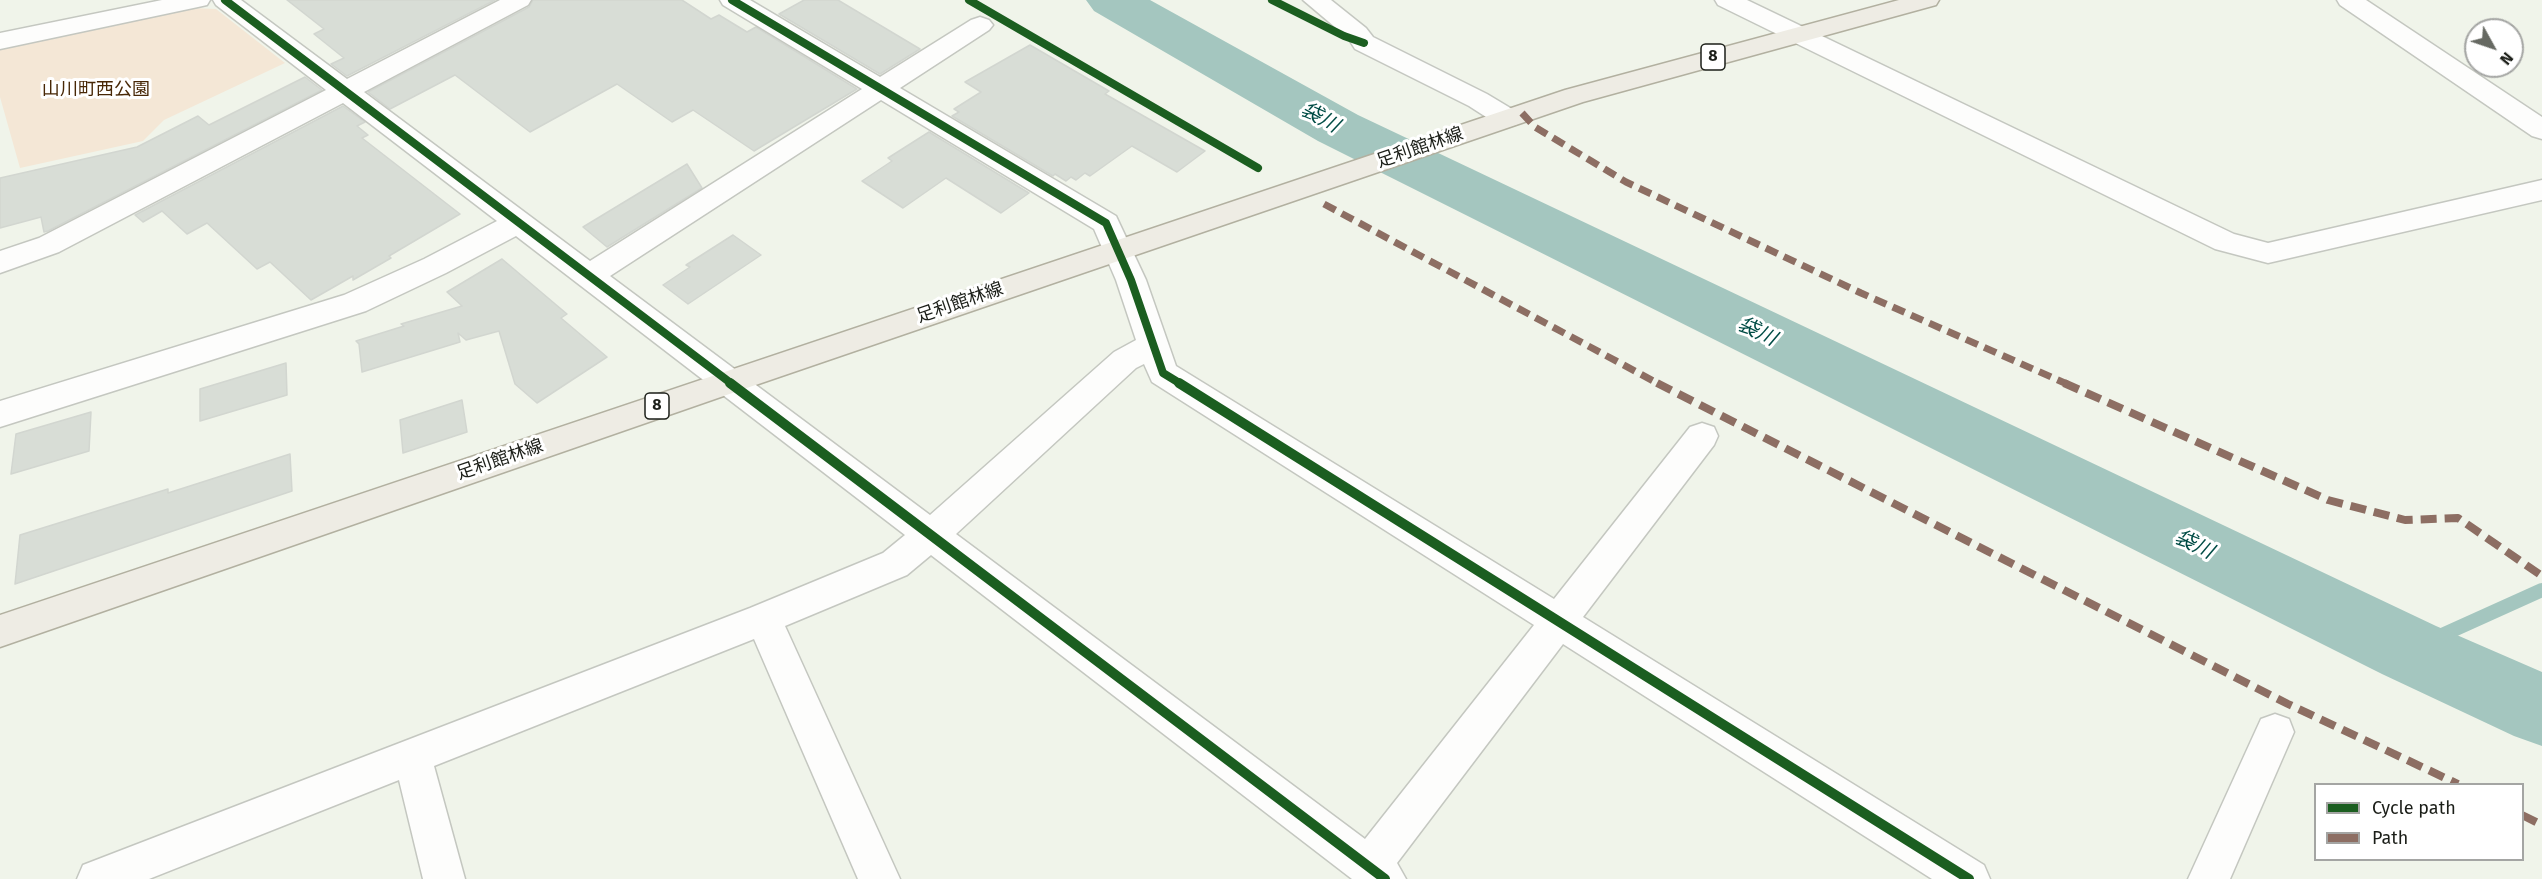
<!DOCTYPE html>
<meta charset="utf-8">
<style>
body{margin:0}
#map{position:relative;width:2542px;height:879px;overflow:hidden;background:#f0f4ea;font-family:"Fira Sans",sans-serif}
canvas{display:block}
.legend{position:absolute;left:2314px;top:783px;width:210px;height:78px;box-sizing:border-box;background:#fff;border:2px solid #a4a5a3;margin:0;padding:8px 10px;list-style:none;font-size:18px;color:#1b1e18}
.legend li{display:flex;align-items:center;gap:12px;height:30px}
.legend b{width:30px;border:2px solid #a4a5a3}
.north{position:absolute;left:2464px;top:18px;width:60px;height:60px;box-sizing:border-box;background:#fff;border:2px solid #a4a5a3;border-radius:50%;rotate:130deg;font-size:16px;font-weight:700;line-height:24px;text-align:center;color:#1b1e18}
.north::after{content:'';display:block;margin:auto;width:21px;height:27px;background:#666962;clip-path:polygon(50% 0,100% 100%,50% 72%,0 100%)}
</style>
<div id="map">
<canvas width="2542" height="879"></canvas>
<ul class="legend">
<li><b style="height:8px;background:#1b5e20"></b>Cycle path</li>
<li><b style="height:8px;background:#8d6e63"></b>Path</li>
</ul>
<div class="north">N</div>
</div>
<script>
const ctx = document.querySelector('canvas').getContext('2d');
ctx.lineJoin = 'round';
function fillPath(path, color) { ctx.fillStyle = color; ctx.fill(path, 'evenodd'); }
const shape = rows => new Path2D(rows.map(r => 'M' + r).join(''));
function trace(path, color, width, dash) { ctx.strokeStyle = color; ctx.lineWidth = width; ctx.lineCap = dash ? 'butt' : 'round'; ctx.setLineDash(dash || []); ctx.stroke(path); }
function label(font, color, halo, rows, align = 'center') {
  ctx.font = font + ' "Fira Sans","Noto Sans JP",sans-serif'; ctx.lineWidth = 6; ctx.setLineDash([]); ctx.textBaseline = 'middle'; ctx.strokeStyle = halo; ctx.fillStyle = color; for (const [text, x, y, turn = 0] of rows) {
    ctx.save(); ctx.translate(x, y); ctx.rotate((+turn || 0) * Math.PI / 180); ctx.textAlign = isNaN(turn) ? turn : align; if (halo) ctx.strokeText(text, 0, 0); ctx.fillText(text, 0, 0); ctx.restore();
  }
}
fillPath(shape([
 [191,8,216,9,285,63,164,120,143,141,20,168,0,97,0,49]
]), '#f4e7d6');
trace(shape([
 [2409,650,2542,590]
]), '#a4c6bf', 14);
fillPath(shape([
 [1086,0,1150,0,1358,115,2436,626,2542,672,2542,746,2514,736,2382,674,1318,141,1094,11,1086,0]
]), '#a4c6bf');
const building = shape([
 [287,0,495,0,347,76,331,64,344,58,314,34,324,29,287,0],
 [533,0,682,0,711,19,719,15,747,32,756,27,857,89,754,151,693,110,672,122,617,84,530,132,455,75,390,109,368,92,529,7,533,0],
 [804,0,838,0,920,49,880,74,779,14,804,0],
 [1030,45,1109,91,1105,94,1205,151,1177,172,1132,146,1090,176,1085,173,1076,180,1071,177,1066,181,1055,174,1053,176,952,116,959,112,954,109,981,92,965,82,1030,45],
 [305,77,322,90,48,231,44,232,41,217,0,228,0,178,137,147,198,116,209,125,305,77],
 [343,106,365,122,357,126,368,135,362,138,460,214,389,256,391,258,353,280,353,276,311,300,270,262,257,269,207,223,187,234,162,211,143,222,135,215,343,106],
 [929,132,1029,193,1001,213,946,178,903,208,862,181,892,161,888,158,929,132],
 [687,164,702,188,607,247,583,227,687,164],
 [733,235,761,255,688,304,663,285,690,267,686,265,733,235],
 [502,259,567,314,561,318,607,357,537,403,515,384,499,331,466,340,458,333,460,342,362,372,359,344,356,341,404,326,401,324,462,306,447,292,502,259],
 [286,363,287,395,200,421,200,389,286,363],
 [462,400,467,432,403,453,400,420,462,400],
 [91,412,89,451,11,474,16,434,91,412],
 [290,454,292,491,15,584,20,535,168,489,168,493,290,454]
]);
fillPath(building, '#d8ddd6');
trace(building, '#d2d6d0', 1.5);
const minor = shape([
 [162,0,210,0,207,5,198,7,0,49,0,33,162,0],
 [213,0,241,0,347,79,500,0,531,0,528,5,364,92,590,261,862,89,723,5,720,0,750,0,880,77,971,20,980,17,989,20,993,25,989,30,900,88,1116,216,1146,280,1176,366,1554,599,1690,427,1702,423,1714,427,1718,436,1714,445,1583,617,1984,865,1990,879,1932,879,1563,644,1397,863,1406,879,1352,879,931,555,907,575,785,626,900,879,858,879,754,639,434,766,465,879,423,879,399,780,149,879,77,879,83,865,750,608,883,553,905,535,516,236,446,273,366,311,0,427,0,401,344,295,424,259,497,221,343,103,59,252,0,273,0,251,39,238,326,90,216,5,213,0],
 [881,100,1094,229,1116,280,1136,340,1114,352,930,515,610,276,881,100],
 [1144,364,1152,382,1534,625,1365,839,956,534,1136,368,1144,364],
 [1303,0,1331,0,1366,28,1373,37,1487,94,1517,112,1520,118,1517,124,1507,127,1497,124,1469,106,1355,49,1348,38,1303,0],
 [1715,0,1747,0,2234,234,2268,243,2542,180,2542,200,2268,263,2215,249,1718,5,1715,0],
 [2337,0,2366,0,2542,117,2542,139,2532,136,2340,5,2337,0],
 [2275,714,2289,719,2294,732,2230,879,2188,879,2261,719,2275,714]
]);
const major = shape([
 [1899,0,1939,0,1936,5,1583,102,738,391,0,647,0,615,1565,90,1899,0]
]);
trace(minor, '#c4c7c0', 3);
trace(major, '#b2b0a0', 3);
fillPath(minor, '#fdfdfc');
fillPath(major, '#eeece4');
trace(shape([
 [1522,113,1535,127,1626,182,1861,293,2067,384],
 [1324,204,1659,384]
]), '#8d6e63', 7, [13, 7]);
trace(shape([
 [1657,383,2288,704,2458,784],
 [2064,383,2328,500,2405,520,2458,518,2542,576],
 [2522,815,2542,825]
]), '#8d6e63', 8, [16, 8]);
trace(shape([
 [225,0,732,384],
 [732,0,1106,223,1131,280,1163,373,1181,384],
 [969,0,1258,168],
 [1272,0,1344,36,1364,43]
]), '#1b5e20', 8);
trace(shape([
 [730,383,1385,879],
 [1179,383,1969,879]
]), '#1b5e20', 10);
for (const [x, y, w] of [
 [1713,57,24],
 [657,406,24]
]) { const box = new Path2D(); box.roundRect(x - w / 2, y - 13, w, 26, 4.5); ctx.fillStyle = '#fff'; ctx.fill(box); trace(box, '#1b1e18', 1.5); }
label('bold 16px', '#1b1e18', null, [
 ["8",1713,57],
 ["8",657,406]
]);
label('18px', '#472706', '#fff', [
 ["山川町西公園",96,90]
]);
label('18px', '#1b1e18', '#fff', [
 ["足利館林線",1420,148,-19],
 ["足利館林線",960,303,-19],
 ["足利館林線",500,460,-19]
]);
label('italic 20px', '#014c45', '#fff', [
 ["袋川",1320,118,29],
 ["袋川",1757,332,26],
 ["袋川",2194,545,26]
]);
</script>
